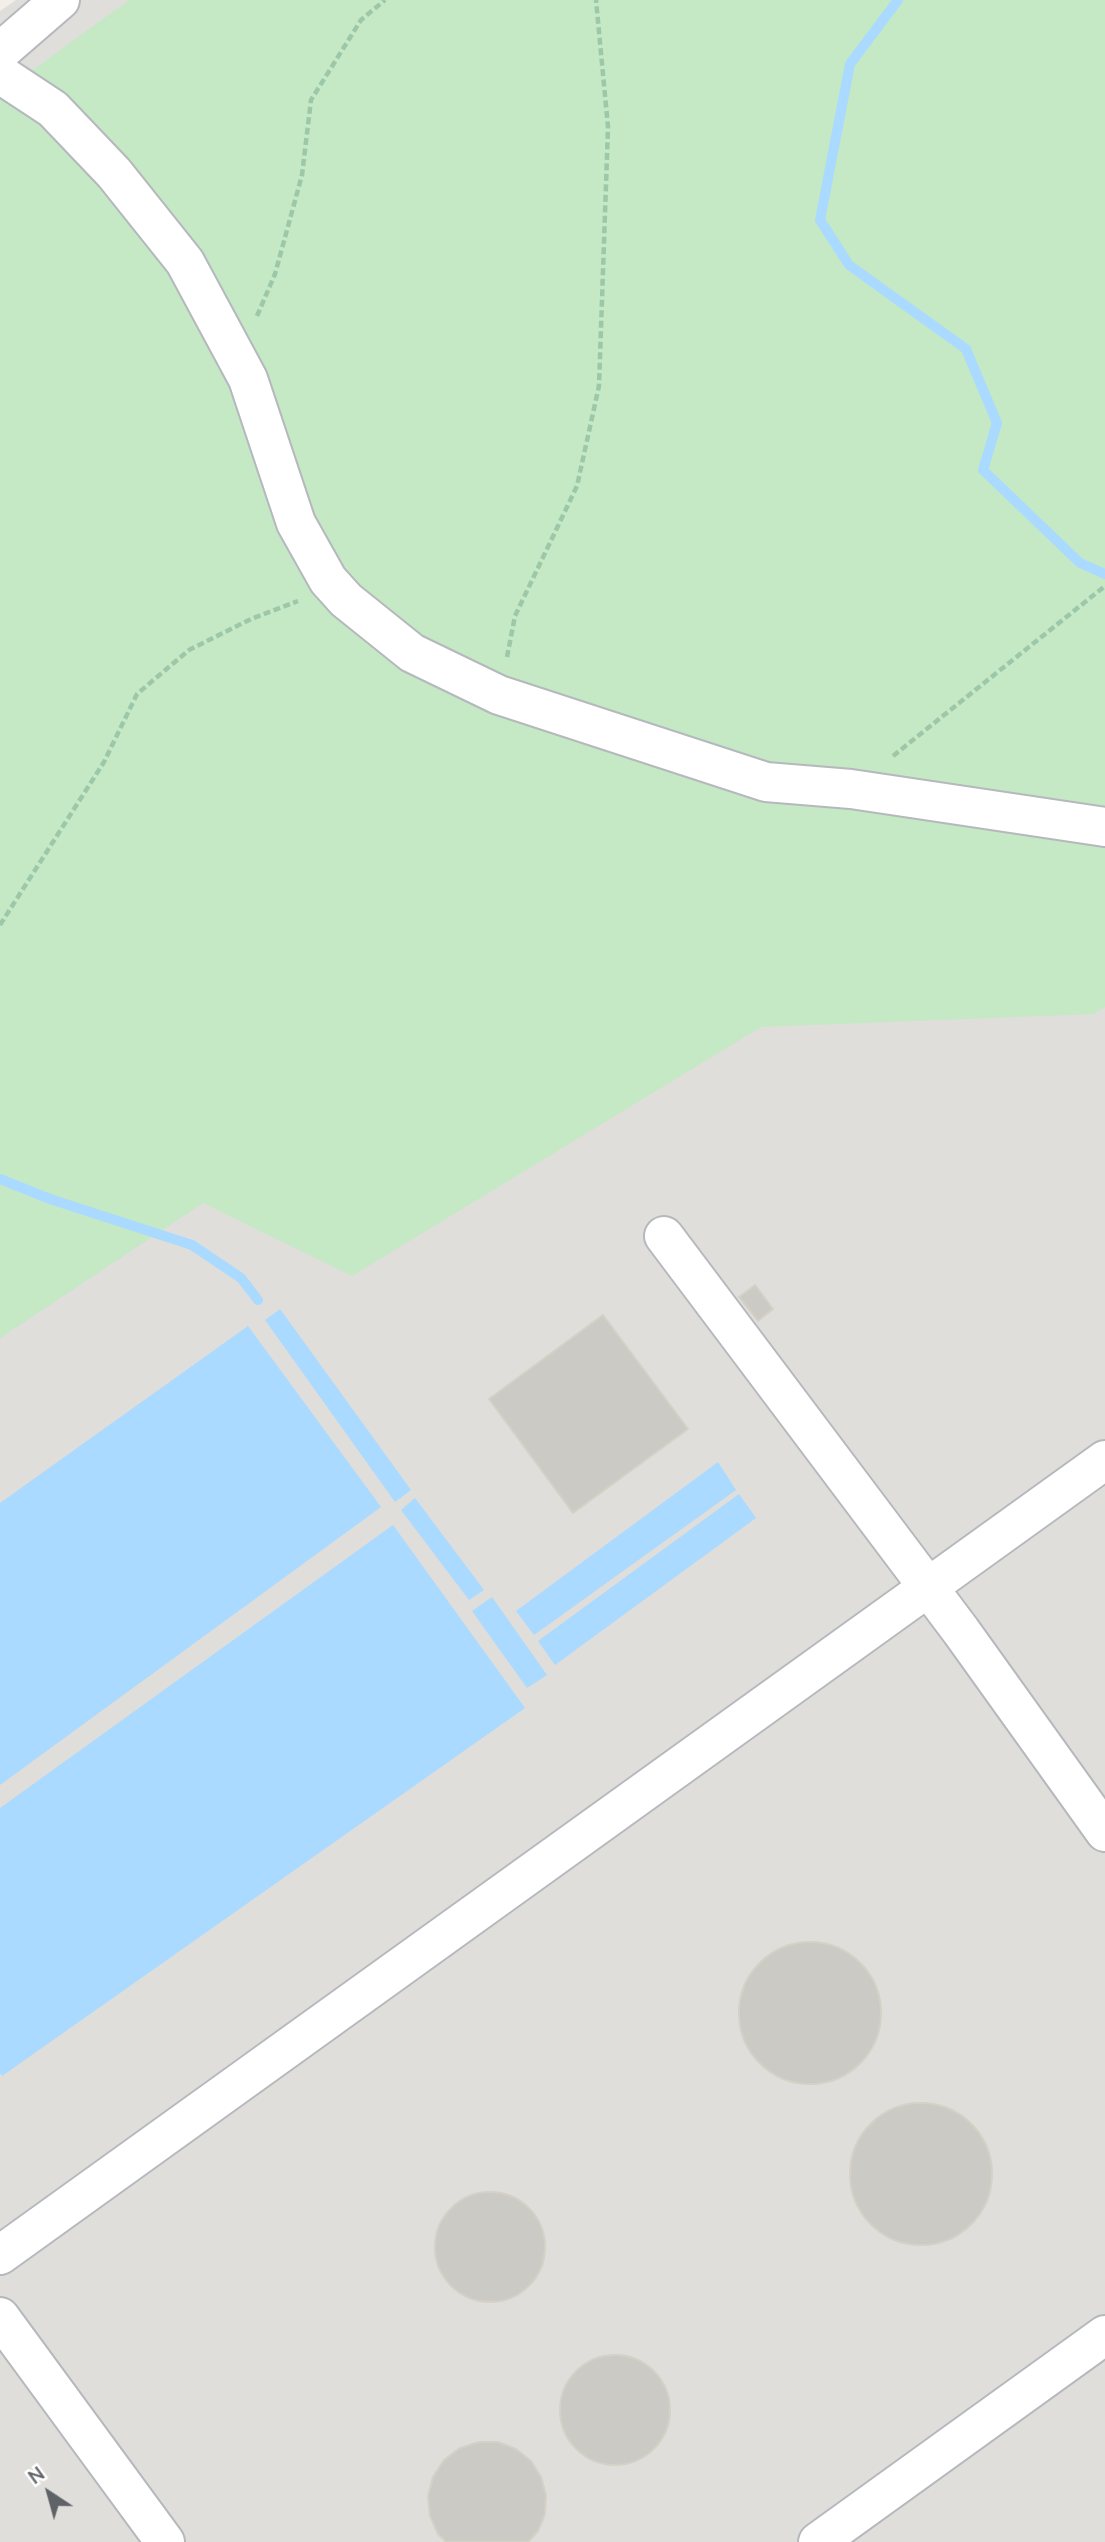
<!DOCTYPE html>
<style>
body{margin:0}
#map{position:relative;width:1105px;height:2542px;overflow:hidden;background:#f1efe8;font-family:"Nunito Sans",sans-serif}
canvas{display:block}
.north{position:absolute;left:14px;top:2458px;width:70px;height:70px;-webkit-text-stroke:5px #fff;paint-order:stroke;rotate:324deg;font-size:19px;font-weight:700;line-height:28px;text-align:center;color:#5f6368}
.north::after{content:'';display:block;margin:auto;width:24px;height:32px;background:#5f6368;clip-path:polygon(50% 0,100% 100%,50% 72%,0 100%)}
</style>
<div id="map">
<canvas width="1105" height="2542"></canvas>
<div class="north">N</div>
</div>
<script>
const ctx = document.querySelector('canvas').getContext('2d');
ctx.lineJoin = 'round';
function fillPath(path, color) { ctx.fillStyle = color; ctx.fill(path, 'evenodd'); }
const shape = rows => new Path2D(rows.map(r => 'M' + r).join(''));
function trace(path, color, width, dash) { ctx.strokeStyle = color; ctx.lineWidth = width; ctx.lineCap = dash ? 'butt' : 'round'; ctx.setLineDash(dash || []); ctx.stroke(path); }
fillPath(shape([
 [16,0,1105,0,1105,2542,0,2542,0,11]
]), '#e0deda');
fillPath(shape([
 [129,0,1105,0,1105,1007,1093,1014,761,1027,352,1276,203,1203,0,1338,0,94]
]), '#c5e8c5');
fillPath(shape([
 [280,1309,411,1490,395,1502,265,1320],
 [248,1326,381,1507,0,1785,0,1503],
 [718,1462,736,1490,534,1635,516,1611],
 [739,1494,756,1518,555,1665,538,1641],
 [415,1498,484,1590,469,1600,401,1510],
 [393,1525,525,1708,2,2076,0,2073,0,1808],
 [492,1597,547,1675,527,1688,472,1611]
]), '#aadaff');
trace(shape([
 [898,0,850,64,820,220,849,265,966,349,997,423,983,470,1080,563,1105,574],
 [0,1179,50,1199,192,1245,241,1278,258,1300]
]), '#aadaff', 10);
const building = shape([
 [755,1285,773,1309,758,1321,739,1297,755,1285],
 [603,1315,688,1429,573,1513,489,1399,603,1315],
 '739 2013a71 71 0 1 1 142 0a71 71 0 1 1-142 0Z',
 '850 2174a71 71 0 1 1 142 0a71 71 0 1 1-142 0Z',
 '435 2247a55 55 0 1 1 110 0a55 55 0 1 1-110 0Z',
 '560 2410a55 55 0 1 1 110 0a55 55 0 1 1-110 0Z',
 [479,2442,498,2442,516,2449,531,2461,541,2477,546,2495,545,2514,538,2531,528,2542,446,2542,438,2534,430,2516,428,2496,433,2477,444,2460,460,2448,479,2442]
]);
fillPath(building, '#cccac5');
trace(building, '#d6d1c6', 2);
const minor = shape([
 [0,52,60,0],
 [0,74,53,109,114,173,185,262,248,379,296,523,328,580,346,600,412,653,499,695,766,782,851,789,1105,827],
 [664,1236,961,1631,1105,1832],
 [0,2255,1105,1460],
 [0,2317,165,2542],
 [818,2542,1105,2335]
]);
trace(minor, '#b5b8bc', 42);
trace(shape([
 [257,316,275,274,302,175,311,100,361,20,385,0],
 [507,657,515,616,577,486,599,386,608,127,596,0],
 [893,756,1105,586],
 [0,925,104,762,137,694,189,650,251,619,298,601]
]), '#9cc7a9', 4.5, [7, 3.5]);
trace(minor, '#fff', 38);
</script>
